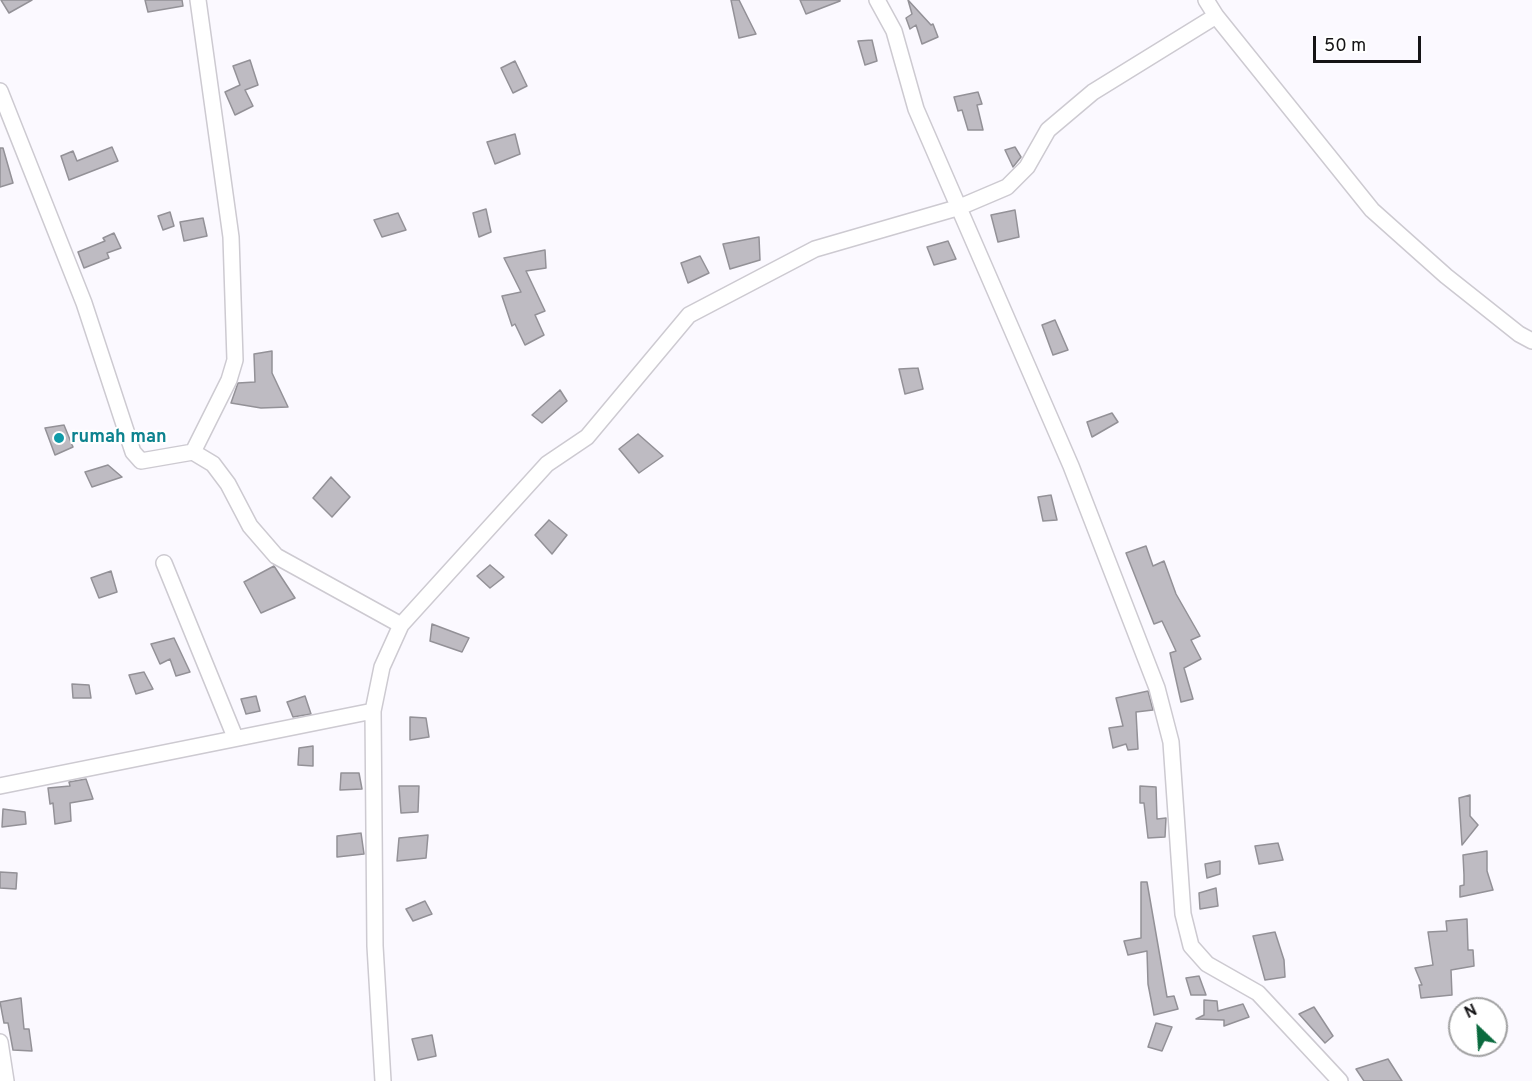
<!DOCTYPE html>
<style>
body{margin:0}
#map{position:relative;width:1532px;height:1081px;overflow:hidden;background:#fbf9ff;font-family:Overpass,sans-serif}
canvas{display:block}
.north{position:absolute;left:1448px;top:997px;width:60px;height:60px;box-sizing:border-box;background:#fff;border:2px solid #a1a1a2;border-radius:50%;rotate:335deg;font-size:16px;font-weight:700;line-height:24px;text-align:center;color:#151416}
.north::after{content:'';display:block;margin:auto;width:21px;height:27px;background:#0a6a3e;clip-path:polygon(50% 0,100% 100%,50% 72%,0 100%)}
.scale{position:absolute;left:1313px;top:36px;width:108px;height:27px;box-sizing:border-box;border:3px solid #151416;border-top:0;padding-left:8px;font-size:18px;line-height:21px;white-space:nowrap;color:#151416;-webkit-text-stroke:4px #fff;paint-order:stroke}
</style>
<div id="map">
<canvas width="1532" height="1081"></canvas>
<div class="north">N</div>
<div class="scale">50 m</div>
</div>
<script>
const ctx = document.querySelector('canvas').getContext('2d');
ctx.lineJoin = 'round';
function fillPath(path, color) { ctx.fillStyle = color; ctx.fill(path, 'evenodd'); }
const shape = rows => new Path2D(rows.map(r => 'M' + r).join(''));
function trace(path, color, width, dash) { ctx.strokeStyle = color; ctx.lineWidth = width; ctx.lineCap = dash ? 'butt' : 'round'; ctx.setLineDash(dash || []); ctx.stroke(path); }
function label(font, color, halo, rows, align = 'center') {
  ctx.font = font + ' Overpass,sans-serif'; ctx.lineWidth = 4.5; ctx.setLineDash([]); ctx.textBaseline = 'middle'; ctx.strokeStyle = halo; ctx.fillStyle = color; for (const [text, x, y, turn = 0] of rows) {
    ctx.save(); ctx.translate(x, y); ctx.rotate((+turn || 0) * Math.PI / 180); ctx.textAlign = isNaN(turn) ? turn : align; if (halo) ctx.strokeText(text, 0, 0); ctx.fillText(text, 0, 0); ctx.restore();
  }
}
const building = shape([
 [1,0,32,0,9,13,1,0],
 [145,0,182,0,183,6,148,12,145,0],
 [731,0,739,0,756,34,739,38,731,0],
 [800,0,840,0,840,1,806,14,800,0],
 [908,0,931,25,933,24,938,37,922,44,916,25,910,29,906,18,912,14,908,0],
 [872,40,877,61,865,65,858,41,872,40],
 [250,60,258,85,245,90,253,106,235,115,225,92,240,85,233,66,250,60],
 [515,61,527,86,513,93,501,68,515,61],
 [978,92,982,104,977,105,983,130,968,130,962,110,958,111,954,97,978,92],
 [515,134,520,154,495,164,487,142,515,134],
 [112,147,118,161,69,180,61,156,73,151,77,161,112,147],
 [1015,147,1021,157,1013,167,1005,150,1015,147],
 [0,148,3,148,13,183,0,187,0,148],
 [486,209,491,232,479,237,473,213,486,209],
 [1015,210,1019,237,998,242,991,215,1015,210],
 [170,212,174,226,163,230,158,216,170,212],
 [398,213,406,230,382,237,374,220,398,213],
 [203,218,207,236,184,241,180,222,203,218],
 [114,233,121,248,107,253,109,258,84,268,78,252,105,241,103,238,114,233],
 [759,237,760,260,730,269,723,244,759,237],
 [948,241,956,259,934,265,927,247,948,241],
 [545,250,546,268,526,271,545,311,535,315,544,335,525,345,515,324,512,326,502,296,521,292,504,258,545,250],
 [700,256,709,273,688,283,681,263,700,256],
 [1055,320,1068,350,1053,355,1042,325,1055,320],
 [272,351,272,373,288,407,261,408,231,403,238,383,255,382,254,354,272,351],
 [918,368,923,389,905,394,899,369,918,368],
 [560,390,567,401,542,423,532,415,560,390],
 [1112,413,1118,422,1092,437,1087,422,1112,413],
 [64,425,73,447,55,455,45,428,64,425],
 [638,434,663,456,639,473,619,449,638,434],
 [108,465,122,477,92,487,85,472,108,465],
 [331,477,350,497,332,517,313,498,331,477],
 [1051,495,1057,520,1043,521,1038,497,1051,495],
 [549,520,567,535,552,554,535,535,549,520],
 [1146,546,1153,566,1164,561,1176,594,1200,636,1191,640,1201,659,1184,668,1193,699,1181,702,1170,653,1176,651,1162,621,1154,624,1126,553,1146,546],
 [490,565,504,577,490,588,477,576,490,565],
 [274,566,295,598,261,613,244,582,274,566],
 [111,571,117,592,99,598,91,578,111,571],
 [432,624,469,638,462,652,430,641,432,624],
 [174,638,190,672,176,676,170,659,160,664,151,644,174,638],
 [144,672,153,689,136,694,129,675,144,672],
 [72,684,89,685,91,698,73,698,72,684],
 [1148,691,1153,710,1136,712,1138,749,1128,750,1126,744,1113,748,1109,728,1123,726,1116,698,1148,691],
 [256,696,260,711,246,714,241,699,256,696],
 [305,696,311,714,293,717,287,702,305,696],
 [410,717,426,718,429,737,410,740,410,717],
 [313,746,313,766,298,765,299,748,313,746],
 [341,773,359,773,362,789,340,790,341,773],
 [86,779,93,799,70,803,71,821,55,824,53,803,50,804,48,788,70,786,69,782,86,779],
 [399,786,419,786,418,812,401,813,399,786],
 [1140,786,1156,787,1157,819,1166,818,1165,837,1148,838,1144,803,1140,803,1140,786],
 [1470,795,1470,816,1478,825,1462,845,1459,798,1470,795],
 [3,809,25,812,26,824,2,827,3,809],
 [361,833,364,854,337,857,337,836,361,833],
 [428,835,426,858,397,861,399,838,428,835],
 [1278,843,1283,860,1259,864,1255,846,1278,843],
 [1487,851,1487,871,1493,890,1460,897,1460,886,1464,885,1464,875,1463,855,1487,851],
 [1220,861,1220,874,1207,878,1205,864,1220,861],
 [0,872,17,873,16,889,0,888,0,872],
 [1141,882,1147,882,1167,997,1174,996,1178,1009,1154,1015,1148,984,1147,951,1128,955,1124,941,1141,938,1141,882],
 [1216,888,1218,906,1200,909,1199,893,1216,888],
 [425,901,432,914,413,921,406,909,425,901],
 [1467,919,1468,950,1473,950,1474,966,1451,970,1452,995,1421,998,1419,985,1422,985,1415,968,1433,965,1428,932,1447,931,1446,921,1467,919],
 [1275,932,1284,960,1285,977,1265,980,1253,936,1275,932],
 [1199,976,1206,995,1191,995,1186,978,1199,976],
 [21,998,24,1029,29,1029,32,1051,13,1050,8,1023,4,1023,0,1002,21,998],
 [1204,1000,1217,1001,1218,1011,1243,1004,1249,1017,1224,1026,1224,1020,1196,1019,1204,1015,1204,1000],
 [1314,1007,1333,1036,1325,1043,1299,1014,1314,1007],
 [1156,1023,1172,1027,1162,1051,1148,1047,1156,1023],
 [432,1035,436,1056,418,1060,412,1039,432,1035],
 [1388,1059,1402,1081,1364,1081,1356,1069,1388,1059]
]);
fillPath(building, '#bebbc2');
trace(building, '#939197', 1.5);
const minor = shape([
 [877,0,894,31,916,109,1071,466,1157,688,1171,742,1183,914,1191,946,1207,964,1258,993,1340,1081],
 [1206,0,1216,16,1372,210,1446,276,1519,334,1532,341],
 [0,91,84,303,133,452,141,461,193,452,213,464,228,484,250,526,276,556,401,625],
 [193,452,229,380,235,360,231,237,198,0],
 [164,563,235,737],
 [373,711,382,667,401,625,547,464,587,437,689,315,815,249,960,207,1007,187,1027,167,1048,130,1093,92,1216,16],
 [0,786,373,711,375,946,383,1081],
 [0,1042,6,1081]
]);
trace(minor, '#cdcad1', 18);
trace(minor, '#fff', 15);
for (const [x, y, r, color] of [
 [59,438,6,"#0f9aa8"]
]) { const dot = new Path2D(); dot.arc(x, y, r, 0, 2 * Math.PI); ctx.fillStyle = color; ctx.fill(dot); trace(dot, '#fff', 2); }
label('bold 18px', '#0d838f', '#fff', [
 ["rumah man",71,438]
], 'left');
</script>
